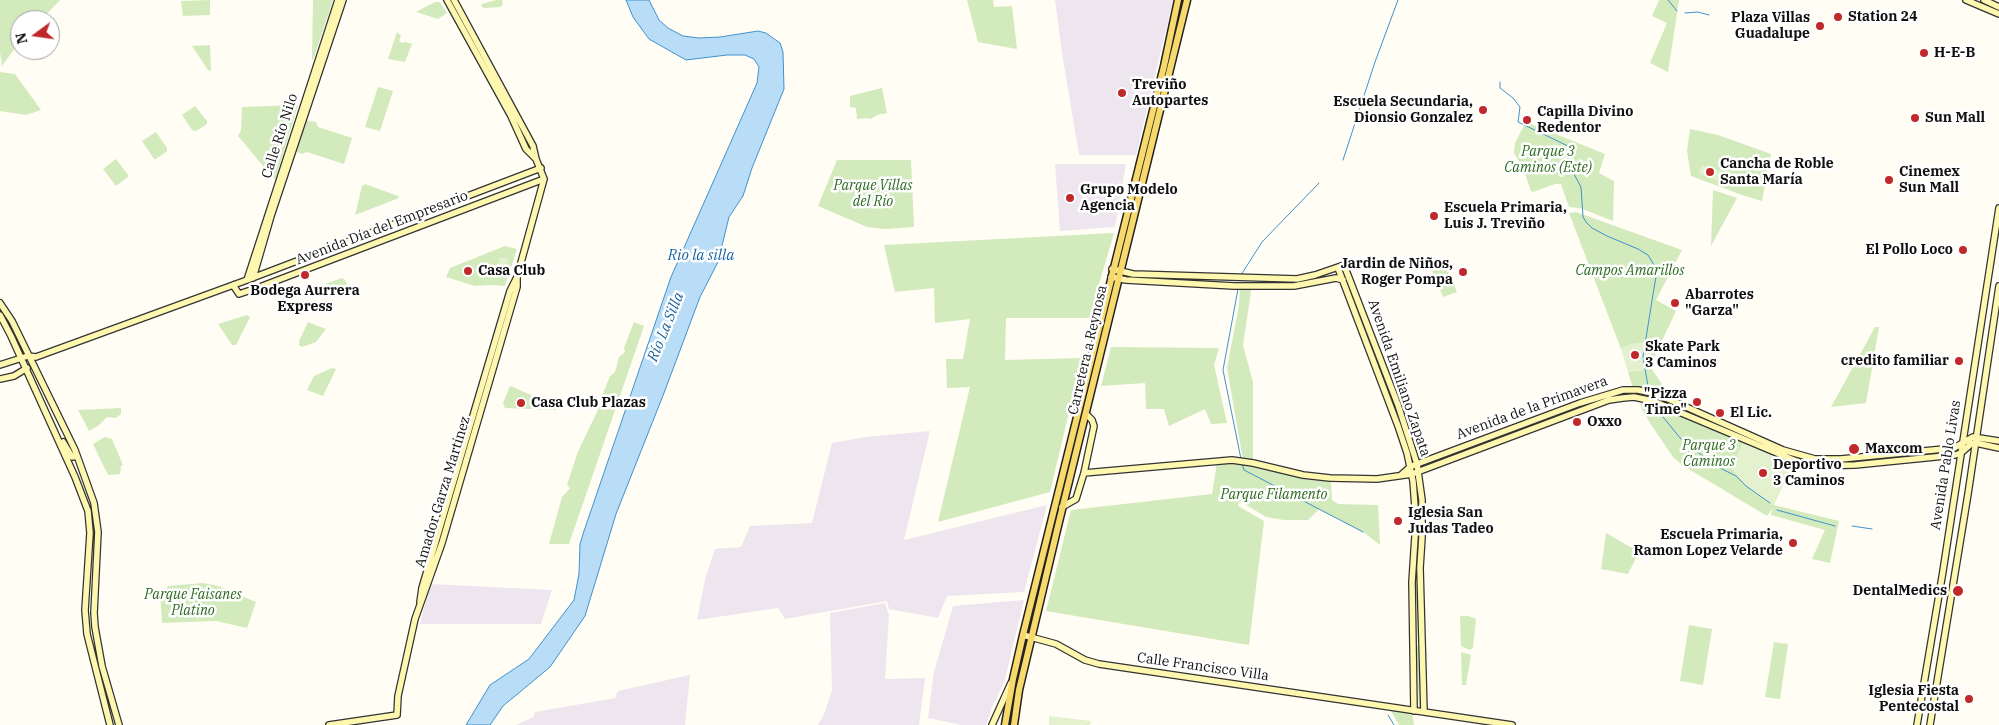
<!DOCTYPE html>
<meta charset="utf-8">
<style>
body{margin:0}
#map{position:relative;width:1999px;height:725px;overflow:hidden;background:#fffdf4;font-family:"IBM Plex Serif",serif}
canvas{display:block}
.north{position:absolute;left:10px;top:10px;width:50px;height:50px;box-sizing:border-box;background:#fff;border:1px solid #a0a0a0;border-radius:50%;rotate:256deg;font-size:14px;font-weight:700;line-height:20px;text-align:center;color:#111}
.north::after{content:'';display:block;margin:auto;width:18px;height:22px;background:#c1282b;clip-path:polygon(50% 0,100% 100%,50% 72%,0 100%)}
</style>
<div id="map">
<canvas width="1999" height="725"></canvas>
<div class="north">N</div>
</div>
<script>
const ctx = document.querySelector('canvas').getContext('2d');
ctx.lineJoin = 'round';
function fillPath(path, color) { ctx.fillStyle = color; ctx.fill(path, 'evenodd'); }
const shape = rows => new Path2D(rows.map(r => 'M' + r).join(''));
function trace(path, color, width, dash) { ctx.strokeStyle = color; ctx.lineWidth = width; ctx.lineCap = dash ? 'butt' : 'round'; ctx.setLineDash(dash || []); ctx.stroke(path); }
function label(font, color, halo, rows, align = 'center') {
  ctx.font = font + ' "IBM Plex Serif",serif'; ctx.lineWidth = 5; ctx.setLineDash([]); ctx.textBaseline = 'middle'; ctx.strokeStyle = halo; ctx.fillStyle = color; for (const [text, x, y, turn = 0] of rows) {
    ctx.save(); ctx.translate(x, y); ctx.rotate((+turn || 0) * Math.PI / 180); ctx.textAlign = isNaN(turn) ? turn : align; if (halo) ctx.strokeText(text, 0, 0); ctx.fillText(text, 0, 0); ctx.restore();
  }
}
fillPath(shape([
 [1055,0,1173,0,1136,155,1079,155,1062,53],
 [1055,164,1126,164,1115,227,1060,231],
 [930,431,904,540,1047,505,1024,592,947,596,938,618,889,609,887,601,785,619,778,608,697,620,705,579,715,549,741,547,750,526,812,523,832,443,865,437],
 [430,584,552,590,541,624,420,624],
 [1024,600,1004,683,992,707,986,725,961,725,928,718,934,672,953,606],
 [885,603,889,615,885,679,925,678,919,725,818,725,825,712,832,690,830,613],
 [690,675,685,725,516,725,533,717,535,712,615,698,618,691]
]), '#eee6ef');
fillPath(shape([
 [0,0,60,0,41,20,20,20,20,41,2,66,0,52],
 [210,0,210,15,183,16,181,1],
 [313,0,333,0,313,60,312,59],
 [496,0,502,0,503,5,500,7,484,8,481,6,482,4],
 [967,0,993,0,994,7,1012,6,1017,49,978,42],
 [1659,0,1679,0,1668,72,1650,63,1667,23,1652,16],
 [435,2,440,2,447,13,438,19,416,12],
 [397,32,401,36,399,40,402,43,405,42,412,44,405,62,388,59],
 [210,45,211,71,208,70,192,46],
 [0,72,15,74,41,110,26,115,0,111],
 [378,87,393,91,380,131,365,127],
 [882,88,887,113,877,115,871,119,867,118,857,119,856,108,850,107,850,96],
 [298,105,275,180,238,136,241,130,242,107],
 [195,106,207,121,207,124,196,131,192,130,182,115],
 [305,120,316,122,318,127,352,138,344,164,307,152,302,154,295,151],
 [1526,122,1605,154,1599,173,1614,181,1613,221,1580,208,1569,207,1561,184,1555,184,1533,192,1531,191,1523,168,1514,153,1515,143],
 [1690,129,1718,135,1771,154,1762,201,1742,195,1691,176,1687,151],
 [156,132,167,148,167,151,156,159,154,159,142,141],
 [116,159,129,176,116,186,103,169],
 [837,160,911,160,914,227,885,229,867,227,818,206],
 [365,184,398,196,399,198,355,215,362,186],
 [1713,190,1737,198,1711,246],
 [1576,212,1682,250,1656,300,1676,311,1651,364,1647,361,1648,343,1632,344,1621,349,1569,213],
 [1114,233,1089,318,1006,318,1005,360,1082,358,1050,492,938,522,970,387,947,388,946,359,963,359,970,319,935,323,934,288,895,292,884,245],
 [505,246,517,249,505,286,491,285,475,286,446,277,450,268],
 [1444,260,1457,292,1443,297,1430,266],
 [342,278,345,280,347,283,343,291,325,284],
 [1240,285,1252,285,1243,345,1253,382,1253,463,1243,460,1227,368,1239,305],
 [247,315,250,317,236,345,232,345,218,324],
 [308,322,326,329,316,342,302,347,299,345,299,341],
 [634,322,644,326,569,544,549,544,562,497,570,488,567,485,577,454,603,399,602,396,610,376,615,372,619,357,625,352,624,348],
 [1875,327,1879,327,1866,403,1831,407],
 [1111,347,1219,348,1214,365,1227,423,1211,424,1205,409,1169,426,1164,409,1146,409,1145,383,1101,386],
 [332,368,336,369,323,396,307,390,314,376],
 [1652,369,1663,386,1667,394,1651,389,1633,388,1628,372],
 [511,386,555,406,556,410,505,408,503,403,509,388],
 [1640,401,1664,408,1743,443,1732,468,1747,486,1774,505,1839,521,1830,563,1812,559,1825,530,1771,515,1773,508,1767,516,1682,465,1673,457,1650,423,1642,409],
 [121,408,121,414,116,418,107,417,98,426,89,431,78,410],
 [105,437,112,439,123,465,121,466,120,474,108,475,93,444],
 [1240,462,1263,470,1295,476,1331,481,1332,500,1338,504,1378,505,1380,545,1363,532,1319,509,1308,520,1284,520,1266,517,1240,501,1238,506,1264,521,1249,645,1046,611,1071,510,1212,494,1217,463],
 [1606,533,1639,552,1628,574,1601,569],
 [1415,572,1421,572,1423,642,1418,642],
 [203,583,218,586,256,602,247,628,216,621,162,623,160,592,165,591,168,586],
 [1460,616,1468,616,1476,619,1473,648,1470,650,1461,646],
 [1689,625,1712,629,1703,685,1680,681],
 [1774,642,1788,644,1780,699,1765,697],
 [1416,646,1423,647,1425,707,1419,707],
 [1461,652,1471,655,1466,685,1462,685],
 [1385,708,1412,711,1414,725,1399,725,1391,711]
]), '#d3eabd');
fillPath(shape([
 [1702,165,1721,171,1717,181,1699,173],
 [500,257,509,259,504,274,496,272],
 [1649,343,1647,361,1652,369,1628,372,1621,349,1632,344],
 [534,397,546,403,541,410,531,404],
 [1743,443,1793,465,1774,505,1747,486,1732,468],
 [1049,716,1091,721,1090,725,1049,725]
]), '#e4f1cf');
const water = shape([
 [626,0,649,0,659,20,668,28,683,36,699,38,720,37,758,31,766,33,780,43,783,52,784,89,752,168,743,196,729,217,718,262,700,297,664,393,616,514,585,616,550,667,503,706,490,725,466,725,490,685,529,659,574,600,579,574,580,544,584,531,671,277,757,83,759,67,754,59,745,55,727,55,686,60,649,39,633,17,626,0]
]);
fillPath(water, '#b9ddf6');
trace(water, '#4091cd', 1);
trace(shape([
 [1668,0,1677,11],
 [1685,13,1698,12,1709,15],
 [1500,82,1500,88,1513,98,1520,107,1518,122,1568,146,1569,165,1581,187,1583,217,1586,222,1592,228,1607,236,1638,249,1648,255,1654,265,1656,277,1654,288,1643,357,1648,386],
 [1343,160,1375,62,1398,0],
 [1241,275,1262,242,1319,183],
 [1238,289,1223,370,1241,459],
 [1663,417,1681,439,1696,451,1720,468,1736,476,1746,486,1770,503],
 [1242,463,1244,470,1363,532],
 [1777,510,1835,526],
 [1852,526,1872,529],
 [1388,715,1394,725]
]), '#4091cd', 1);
const secondary = shape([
 [447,0,511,116,526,149,536,159],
 [1966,0,1999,14],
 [1984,0,1999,7],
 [1338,268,1398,426,1407,453,1413,481,1416,521,1412,582,1414,711],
 [1112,269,1133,274,1297,279,1315,275,1344,265,1398,405,1417,464,1422,500,1422,537,1420,568,1424,712],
 [1111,277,1126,280,1234,286,1294,286,1336,278,1343,280],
 [253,278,271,216,343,0],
 [247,280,338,0],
 [233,285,239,294,257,288,544,179],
 [0,303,12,321,75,450,94,503,98,532,94,613,95,627,102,666,119,725],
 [0,315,11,336,75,477,88,511,90,533,85,610,87,634,110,725],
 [0,365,28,356,36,357,247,280,541,168],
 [0,379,14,376,27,368],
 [63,442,72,457,77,456],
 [1084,473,1232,460,1253,463,1303,475,1330,478,1377,479,1412,474,1609,400,1623,398,1634,397,1653,401,1808,466,1855,465,1955,455,1961,453,1971,444,1976,443,1999,448],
 [1401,475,1410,467,1417,464,1580,403,1623,390,1638,390,1657,394,1783,450,1815,459,1841,459,1954,448,1973,437,1999,441],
 [1062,507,1076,499,1084,473,1094,426,1092,420,1086,414],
 [420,602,422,588,459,463,510,291,517,277,544,179,536,159,533,146,454,0],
 [1023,635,1056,644,1085,660,1099,664,1512,725],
 [329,725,397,715,398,696,415,619,442,543,517,287,517,277],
 [992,725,1011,683],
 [1917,725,1943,571,1999,208],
 [1930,725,1968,494,1999,286]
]);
const primary = shape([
 [1005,725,1013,679,1023,635,1164,66,1178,0],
 [1014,725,1019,690,1058,526,1187,0]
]);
trace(secondary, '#333', 8);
trace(primary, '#222', 9);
trace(secondary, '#fef7b0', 5.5);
trace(primary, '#f7d96c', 6);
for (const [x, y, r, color] of [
 [1838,17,5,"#c1282b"],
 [1820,26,5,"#c1282b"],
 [1924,53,5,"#c1282b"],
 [1122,93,5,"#c1282b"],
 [1483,110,5,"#c1282b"],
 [1915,118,5,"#c1282b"],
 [1527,120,5,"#c1282b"],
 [1710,172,5,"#c1282b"],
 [1889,180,5,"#c1282b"],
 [1070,198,5,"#c1282b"],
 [1434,216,5,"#c1282b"],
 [1963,250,5,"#c1282b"],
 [468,271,5,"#c1282b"],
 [1463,272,5,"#c1282b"],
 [305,275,5,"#c1282b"],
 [1675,303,5,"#c1282b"],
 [1635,355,5,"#c1282b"],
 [1959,361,5,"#c1282b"],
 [1697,402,5,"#c1282b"],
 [521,403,5,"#c1282b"],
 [1720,413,5,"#c1282b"],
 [1577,422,5,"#c1282b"],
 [1854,449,6,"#c1282b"],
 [1763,473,5,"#c1282b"],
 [1398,521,5,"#c1282b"],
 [1793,543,5,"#c1282b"],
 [1958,591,6,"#c1282b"],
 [1969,699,5,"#c1282b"]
]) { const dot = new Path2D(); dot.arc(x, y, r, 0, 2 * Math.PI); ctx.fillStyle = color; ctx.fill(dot); trace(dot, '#fff', 2); }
label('bold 14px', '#111', '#fff', [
 ["Station 24",1848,17],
 ["Plaza Villas",1810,18,"right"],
 ["Guadalupe",1810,34,"right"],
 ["H-E-B",1934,53],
 ["Treviño",1132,85],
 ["Autopartes",1132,101],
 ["Escuela Secundaria,",1473,102,"right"],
 ["Dionsio Gonzalez",1473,118,"right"],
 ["Capilla Divino",1537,112],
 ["Redentor",1537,128],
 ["Sun Mall",1925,118],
 ["Cancha de Roble",1720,164],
 ["Santa María",1720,180],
 ["Cinemex",1899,172],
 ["Sun Mall",1899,188],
 ["Grupo Modelo",1080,190],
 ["Agencia",1080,206],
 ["Escuela Primaria,",1444,208],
 ["Luis J. Treviño",1444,224],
 ["El Pollo Loco",1953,250,"right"],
 ["Jardin de Niños,",1453,264,"right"],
 ["Roger Pompa",1453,280,"right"],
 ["Casa Club",478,271],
 ["Bodega Aurrera",305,291,"center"],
 ["Express",305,307,"center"],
 ["Abarrotes",1685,295],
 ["\"Garza\"",1685,311],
 ["Skate Park",1645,347],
 ["3 Caminos",1645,363],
 ["credito familiar",1949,361,"right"],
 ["\"Pizza",1687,394,"right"],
 ["Time\"",1687,410,"right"],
 ["Casa Club Plazas",531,403],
 ["El Lic.",1730,413],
 ["Oxxo",1587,422],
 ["Maxcom",1865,449],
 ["Deportivo",1773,465],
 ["3 Caminos",1773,481],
 ["Iglesia San",1408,513],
 ["Judas Tadeo",1408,529],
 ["Escuela Primaria,",1783,535,"right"],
 ["Ramon Lopez Velarde",1783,551,"right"],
 ["DentalMedics",1947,591,"right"],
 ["Iglesia Fiesta",1959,691,"right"],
 ["Pentecostal",1959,707,"right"]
], 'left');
label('14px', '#111', '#fff', [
 ["Calle Río Nilo",280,136,-72],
 ["Avenida Día del Empresario",382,228,-21],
 ["Carretera a Reynosa",1088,350,-77],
 ["Avenida Emiliano Zapata",1399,378,71],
 ["Avenida de la Primavera",1532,408,-20],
 ["Avenida Pablo Livas",1946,465,-81],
 ["Amador Garza Martínez",443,492,-73],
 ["Calle Francisco Villa",1203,667,8]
]);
label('italic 14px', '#2d6920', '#fff', [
 ["Parque 3",1548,152],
 ["Caminos (Este)",1548,168],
 ["Parque Villas",873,186],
 ["del Río",873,202],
 ["Campos Amarillos",1630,271],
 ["Parque 3",1709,446],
 ["Caminos",1709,462],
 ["Parque Filamento",1274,495],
 ["Parque Faisanes",193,595],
 ["Platino",193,611]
]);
label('italic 15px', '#1963a3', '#fff', [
 ["Rio la silla",701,256],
 ["Río La Silla",666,327,-68]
]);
</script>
